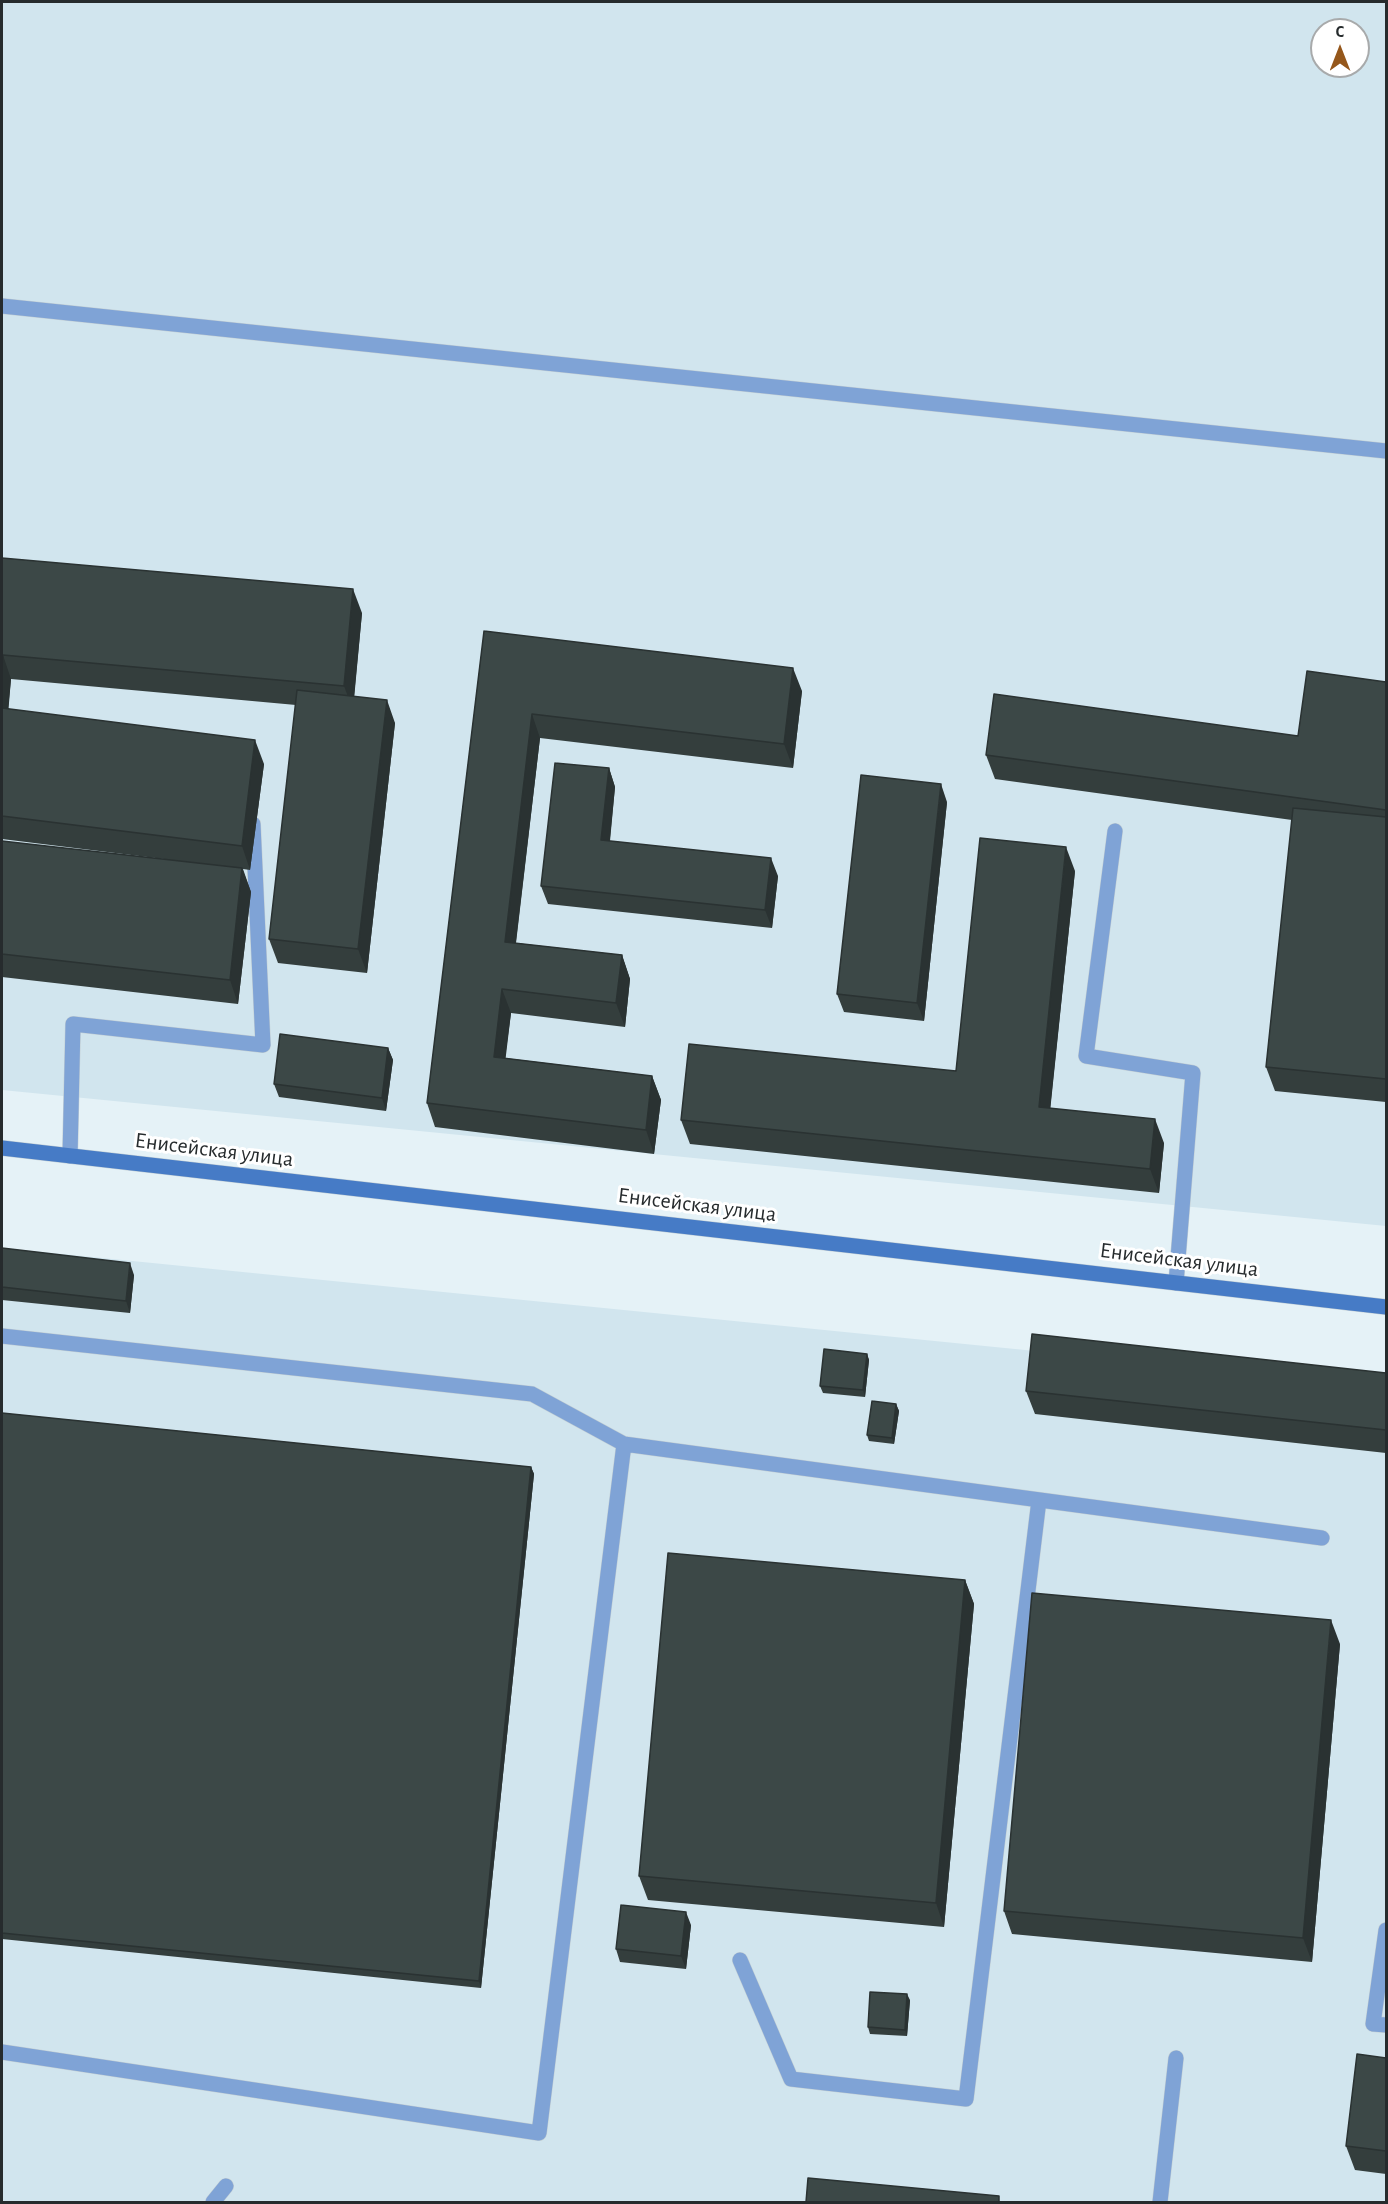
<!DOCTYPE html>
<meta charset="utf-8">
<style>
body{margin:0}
#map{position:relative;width:1388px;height:2204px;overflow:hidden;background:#e5f2f7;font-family:"Alegreya Sans",sans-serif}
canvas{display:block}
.frame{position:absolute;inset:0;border:3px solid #262b2d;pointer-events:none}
.north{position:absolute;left:1310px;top:18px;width:60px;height:60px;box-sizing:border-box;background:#fff;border:2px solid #a8aaab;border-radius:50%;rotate:0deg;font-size:16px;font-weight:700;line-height:24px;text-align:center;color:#262b2d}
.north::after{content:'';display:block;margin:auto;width:21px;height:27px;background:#95571b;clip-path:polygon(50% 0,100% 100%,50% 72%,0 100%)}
</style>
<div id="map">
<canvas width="1388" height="2204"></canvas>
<div class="frame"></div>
<div class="north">С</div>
</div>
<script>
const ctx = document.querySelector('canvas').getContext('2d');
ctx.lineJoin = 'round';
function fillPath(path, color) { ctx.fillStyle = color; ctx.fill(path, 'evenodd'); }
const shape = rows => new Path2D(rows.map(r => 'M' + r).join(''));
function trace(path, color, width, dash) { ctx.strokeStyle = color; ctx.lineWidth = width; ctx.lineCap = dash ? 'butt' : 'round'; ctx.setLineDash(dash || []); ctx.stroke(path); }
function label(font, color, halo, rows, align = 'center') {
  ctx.font = font + ' "Alegreya Sans",sans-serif'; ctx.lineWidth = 6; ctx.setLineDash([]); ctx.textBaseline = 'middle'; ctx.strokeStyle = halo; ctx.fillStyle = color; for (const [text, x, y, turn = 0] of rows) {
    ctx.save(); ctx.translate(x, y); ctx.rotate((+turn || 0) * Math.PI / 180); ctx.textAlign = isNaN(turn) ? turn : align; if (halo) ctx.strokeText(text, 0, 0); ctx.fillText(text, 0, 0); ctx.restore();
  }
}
fillPath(shape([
 [2,2,1386,2,1386,1226,2,1090],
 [1322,30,1358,30,1358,66,1322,66],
 [2,1248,1386,1386,1386,2202,2,2202]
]), '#d1e5ee');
const lane = shape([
 [2,306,1386,451],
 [1115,831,1086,1056,1193,1073,1176,1283],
 [70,1156,73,1024,263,1045,253,824],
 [2,1336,532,1394,624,1444,1322,1538],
 [1386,1930,1373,2024,1386,2025],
 [740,1960,791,2079,966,2099,1039,1500],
 [2,2052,539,2133,624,1444],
 [213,2202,226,2186],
 [1160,2202,1176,2058]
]);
const secondary = shape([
 [2,1148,1386,1307]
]);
trace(lane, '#c3ced3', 16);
trace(secondary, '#c3ced3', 16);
trace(lane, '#7fa3d6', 15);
trace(secondary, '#467bc6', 15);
fillPath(shape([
 [2,558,362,613,354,696,395,723,367,973,278,963,269,939,296,705,11,679,8,709,264,764,250,870,243,869,251,892,238,1004,2,977,2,841,172,860,2,839],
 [484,631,802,691,793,768,540,738,516,943,622,955,630,979,625,1027,511,1013,505,1058,652,1076,661,1100,654,1154,435,1127,427,1103],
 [1386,682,1386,1102,1275,1091,1266,1067,1292,820,995,779,986,755,1298,736],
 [609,768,615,787,610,841,778,876,772,928,548,904,541,886],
 [947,802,924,1021,844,1012,837,994],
 [1075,871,1050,1109,1164,1143,1159,1193,690,1144,681,1120,956,1071],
 [388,1048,393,1060,386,1111,279,1097,274,1084],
 [2,1248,134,1275,130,1313,2,1300],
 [867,1354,869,1360,865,1397,823,1393,820,1386],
 [1386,1373,1386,1453,1035,1414,1026,1391],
 [896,1404,899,1411,894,1444,869,1441,867,1435],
 [2,1413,531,1467,534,1474,481,1988,2,1939],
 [965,1580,974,1604,944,1927,648,1900,639,1876],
 [1340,1644,1312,1962,1012,1934,1004,1911],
 [691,1925,686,1969,620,1962,616,1949],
 [910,2000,907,2036,870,2034,868,2027],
 [1386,2058,1386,2174,1355,2170,1346,2146]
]), '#343e3d');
fillPath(shape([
 [353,589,362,613,353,710,344,686],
 [3,655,11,679,2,786,2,667],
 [793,668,802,691,793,768,784,744],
 [387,700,395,723,367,973,358,949],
 [532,714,540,738,513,966,505,942],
 [255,740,264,764,250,870,242,846],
 [609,768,615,787,608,858,601,840],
 [941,784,947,802,924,1021,917,1003],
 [1066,847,1075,871,1048,1131,1039,1107],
 [771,858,778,876,772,928,765,910],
 [242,868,251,892,238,1004,230,980],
 [622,955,630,979,625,1027,616,1003],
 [502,989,511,1013,503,1080,494,1057],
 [388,1048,393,1060,386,1111,382,1098],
 [652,1076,661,1100,654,1154,646,1130],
 [1155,1119,1164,1143,1159,1193,1150,1169],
 [130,1263,134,1275,130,1313,126,1301],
 [867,1354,869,1360,865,1397,863,1390],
 [896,1404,899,1411,894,1444,892,1438],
 [531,1467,534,1474,481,1988,479,1981],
 [965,1580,974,1604,944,1927,936,1903],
 [1331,1620,1340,1644,1312,1962,1303,1938],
 [686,1912,691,1925,686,1969,681,1956],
 [907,1994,910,2000,907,2036,905,2030]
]), '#2a3232');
const building = shape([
 [2,558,353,589,344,686,3,655,2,667,2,558],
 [484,631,793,668,784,744,532,714,505,942,622,955,616,1003,502,989,494,1057,652,1076,646,1130,427,1103,484,631],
 [1307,671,1386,682,1386,810,986,755,994,694,1298,736,1307,671],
 [297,690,387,700,358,949,269,939,297,690],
 [2,708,255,740,242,846,2,816,2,708],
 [555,763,609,768,601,840,771,858,765,910,541,886,555,763],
 [861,775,941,784,917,1003,837,994,861,775],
 [1293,808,1386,817,1386,1079,1266,1067,1293,808],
 [980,838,1066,847,1039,1107,1155,1119,1150,1169,681,1120,689,1044,956,1071,980,838],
 [2,841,242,868,230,980,2,954,2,841],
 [280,1034,388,1048,382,1098,274,1084,280,1034],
 [2,1248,130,1263,126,1301,2,1287,2,1248],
 [1032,1334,1386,1373,1386,1430,1026,1391,1032,1334],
 [824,1349,867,1354,863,1390,820,1386,824,1349],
 [872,1401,896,1404,892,1438,867,1435,872,1401],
 [2,1413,531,1467,479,1981,2,1933,2,1413],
 [668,1553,965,1580,936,1903,639,1876,668,1553],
 [1032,1593,1331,1620,1303,1938,1004,1911,1032,1593],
 [621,1905,686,1912,681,1956,616,1949,621,1905],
 [870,1992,907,1994,905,2030,868,2027,870,1992],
 [1357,2054,1386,2058,1386,2151,1346,2146,1357,2054],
 [808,2178,999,2196,999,2202,806,2202,808,2178]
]);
fillPath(building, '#3c4847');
trace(building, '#2a3232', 1.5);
label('22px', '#262b2d', '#fff', [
 ["Енисейская улица",214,1150,7],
 ["Енисейская улица",697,1205,7],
 ["Енисейская улица",1179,1260,7]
]);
</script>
